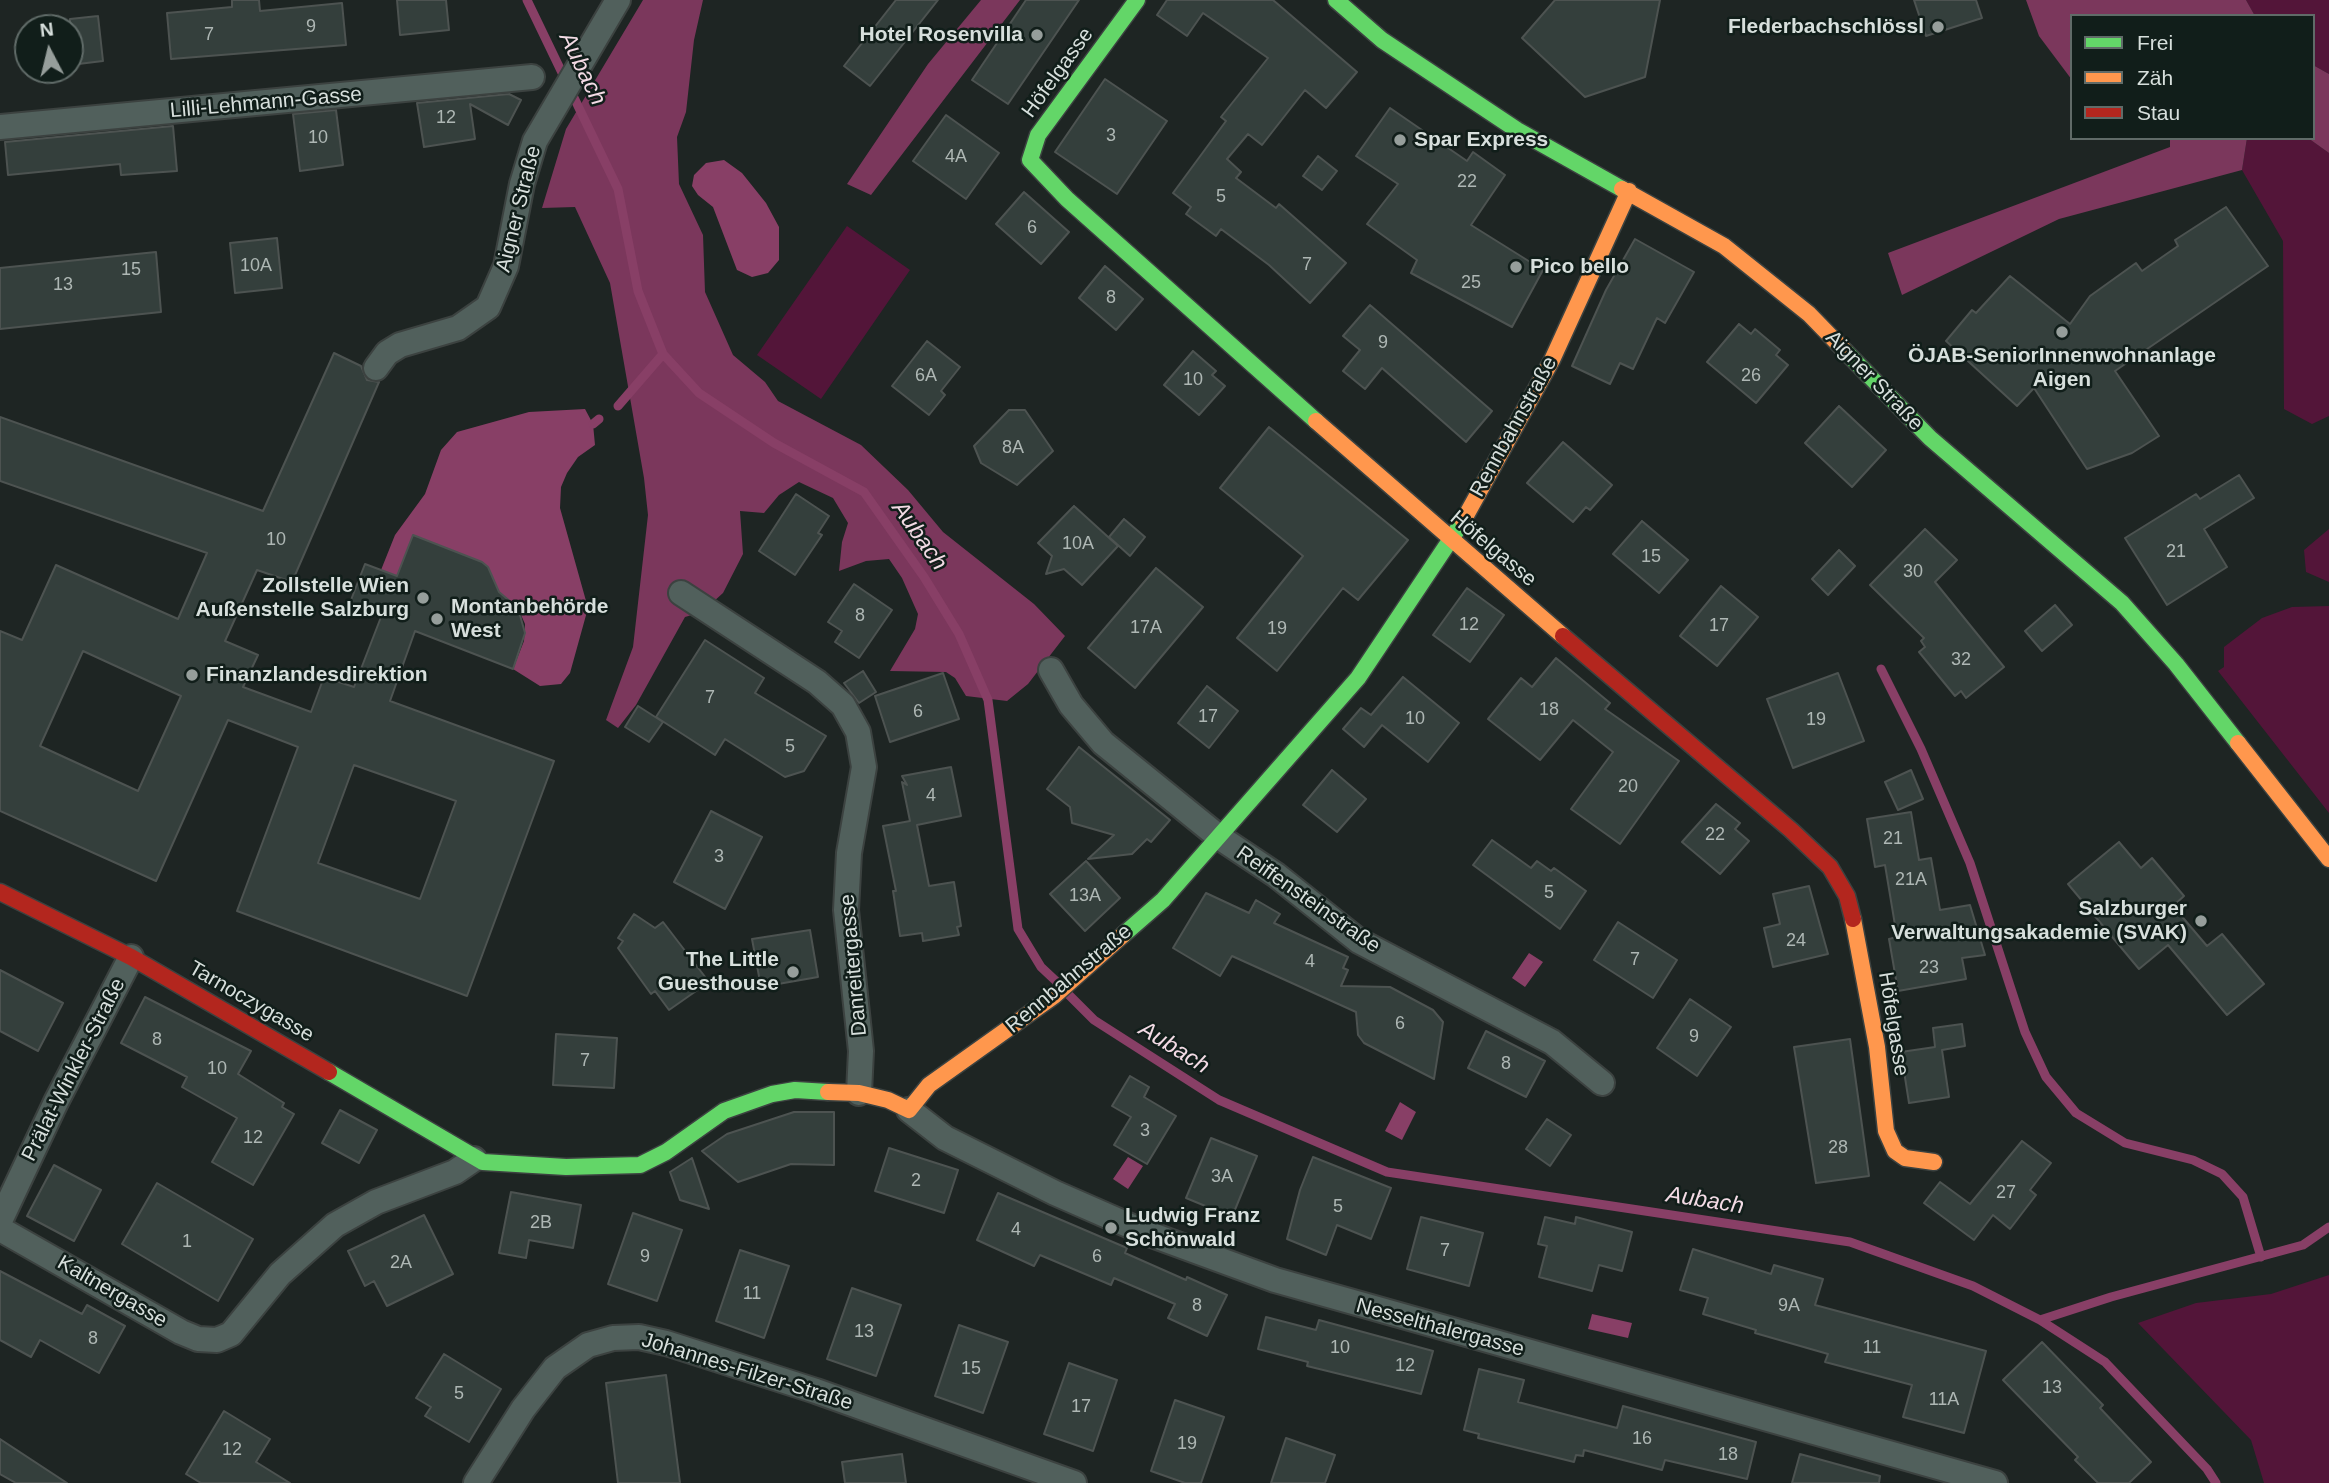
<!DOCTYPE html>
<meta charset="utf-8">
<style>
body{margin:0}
#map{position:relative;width:2329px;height:1483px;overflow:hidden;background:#1e2523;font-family:Helvetica,sans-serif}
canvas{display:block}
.legend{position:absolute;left:2070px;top:14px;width:245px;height:126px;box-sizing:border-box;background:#111e1a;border:2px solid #606b68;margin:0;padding:9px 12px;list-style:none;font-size:21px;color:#d7dfdc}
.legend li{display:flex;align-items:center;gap:14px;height:35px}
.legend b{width:35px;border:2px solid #606b68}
.north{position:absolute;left:14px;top:14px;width:70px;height:70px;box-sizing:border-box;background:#111e1a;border:2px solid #606b68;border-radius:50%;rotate:353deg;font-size:19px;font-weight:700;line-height:28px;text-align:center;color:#d7dfdc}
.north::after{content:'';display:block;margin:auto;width:24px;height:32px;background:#969e9b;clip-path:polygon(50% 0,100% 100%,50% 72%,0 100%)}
</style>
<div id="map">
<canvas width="2329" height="1483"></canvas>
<ul class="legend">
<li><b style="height:9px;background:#63d668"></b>Frei</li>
<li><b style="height:9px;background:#ff974d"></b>Zäh</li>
<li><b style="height:9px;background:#b3261e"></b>Stau</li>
</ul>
<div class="north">N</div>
</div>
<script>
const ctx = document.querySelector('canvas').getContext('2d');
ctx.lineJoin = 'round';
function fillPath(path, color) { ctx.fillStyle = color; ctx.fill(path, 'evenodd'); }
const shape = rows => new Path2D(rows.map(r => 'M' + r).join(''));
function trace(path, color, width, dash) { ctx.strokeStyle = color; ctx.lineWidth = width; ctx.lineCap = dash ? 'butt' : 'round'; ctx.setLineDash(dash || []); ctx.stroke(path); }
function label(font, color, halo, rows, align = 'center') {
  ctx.font = font + ' Helvetica,sans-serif'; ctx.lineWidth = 5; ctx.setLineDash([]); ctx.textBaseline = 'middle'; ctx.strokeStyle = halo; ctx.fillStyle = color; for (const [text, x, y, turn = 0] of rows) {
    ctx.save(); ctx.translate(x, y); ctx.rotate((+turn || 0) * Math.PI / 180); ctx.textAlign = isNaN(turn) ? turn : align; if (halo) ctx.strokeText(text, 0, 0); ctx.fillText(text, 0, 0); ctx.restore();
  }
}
fillPath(shape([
 [2246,0,2329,0,2329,74,2313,65,2313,16,2255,16],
 [2247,138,2308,138,2329,153,2329,416,2312,424,2284,409,2283,241,2242,170],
 [847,226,910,270,821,399,757,355],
 [2329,529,2329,582,2306,572,2304,550],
 [2329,606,2329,813,2218,671,2224,667,2224,647,2262,618,2292,607],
 [2329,1275,2329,1483,2264,1483,2251,1440,2138,1323,2196,1303,2271,1294]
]), '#531539');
fillPath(shape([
 [643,0,703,0,694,40,686,112,677,137,679,184,703,235,705,292,733,355,765,382,778,401,861,445,908,490,943,532,1034,604,1065,636,1028,684,1007,701,966,696,955,678,946,672,890,671,915,629,918,614,902,578,889,559,866,561,839,571,842,542,848,523,833,498,799,482,779,495,764,513,740,511,743,554,723,593,702,612,685,617,636,705,618,728,606,720,633,647,648,515,644,478,610,283,575,207,542,208,566,129],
 [981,0,1020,0,871,195,847,184,928,64],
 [2026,0,2246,0,2255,16,2072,16,2072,80,2039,36],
 [2313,65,2329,74,2329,153,2308,138,2313,138],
 [2170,138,2247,138,2242,170,2059,219,1902,295,1888,253,2170,147]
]), '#7b375c');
fillPath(shape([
 [724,160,742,173,766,203,779,227,779,260,768,273,752,277,737,270,713,207,698,195,692,186,694,175,706,163],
 [585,409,593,424,595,445,578,457,567,473,561,487,560,508,588,608,570,673,561,684,540,686,513,669,524,641,525,624,518,608,499,592,488,567,482,562,413,535,397,576,381,570,395,535,425,494,441,450,457,432,529,412],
 [1529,953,1543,962,1525,987,1512,978],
 [1400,1102,1416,1112,1402,1140,1385,1131],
 [1128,1157,1143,1166,1128,1189,1113,1179],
 [1592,1314,1632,1323,1628,1338,1588,1329]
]), '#883f66');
trace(shape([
 [527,0,618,189,638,291,663,354,699,393,774,443,864,492,924,577,959,634,988,700,1018,929,1041,967,1057,982],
 [618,406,663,354],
 [593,424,599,419],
 [1881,669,1921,749,1970,863,2025,1032,2046,1077,2076,1113,2125,1143,2193,1160,2222,1174,2243,1197,2261,1257],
 [1069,995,1094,1020,1219,1100,1387,1172,1850,1242,1973,1286,2040,1320,2105,1362,2207,1469,2216,1483],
 [2040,1320,2111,1297,2303,1245,2329,1227]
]), '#883f66', 9);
const building = shape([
 [232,0,259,0,260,11,342,3,346,45,171,59,167,13,232,7,232,0],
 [397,0,446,0,449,30,400,35,397,0],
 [896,0,938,0,870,86,844,66,896,0],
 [1026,0,1079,0,1008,104,972,80,1026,0],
 [1167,0,1273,0,1357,72,1326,108,1305,90,1262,145,1248,134,1227,159,1241,172,1236,178,1276,208,1279,204,1346,263,1310,303,1269,265,1221,229,1216,236,1186,214,1191,207,1173,193,1226,121,1221,117,1268,58,1203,13,1187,36,1157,15,1167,0],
 [1555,0,1660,0,1645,77,1585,97,1522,38,1555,0],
 [1914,0,1976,0,1982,18,1926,36,1914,0],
 [98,16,103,61,70,65,70,19,98,16],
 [1105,79,1167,121,1117,194,1055,152,1105,79],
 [509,94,521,100,508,125,470,104,475,139,424,147,417,103,509,94],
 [1390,108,1467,161,1473,152,1505,175,1471,225,1543,270,1512,327,1411,273,1417,260,1367,224,1398,184,1356,156,1390,108],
 [336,110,343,165,300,171,293,114,336,110],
 [946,115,999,153,966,199,913,161,946,115],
 [173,126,177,171,121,175,120,164,8,175,5,142,173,126],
 [1318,156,1337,171,1322,190,1303,176,1318,156],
 [1024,192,1069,232,1041,264,996,224,1024,192],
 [2226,207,2268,266,2115,371,2159,436,2132,453,2087,469,2034,388,2017,406,1946,341,1972,310,1976,313,2010,276,2070,324,2090,296,2136,263,2142,271,2178,246,2175,240,2226,207],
 [277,238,282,288,235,293,230,243,277,238],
 [1635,239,1694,272,1665,323,1657,318,1633,369,1620,363,1610,384,1572,366,1606,290,1635,239],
 [156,252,161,312,0,329,0,268,156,252],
 [1105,266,1143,299,1116,330,1079,298,1105,266],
 [1370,305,1492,411,1466,442,1382,368,1365,389,1343,371,1360,350,1343,336,1370,305],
 [1739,324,1751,334,1755,329,1780,350,1776,355,1788,365,1756,403,1707,362,1739,324],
 [927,341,960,367,941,391,945,395,929,415,892,386,927,341],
 [1193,351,1216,371,1212,375,1225,386,1199,415,1164,385,1193,351],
 [334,353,361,366,367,380,379,382,292,582,257,570,225,641,258,655,243,687,311,712,324,677,354,687,381,617,349,605,365,564,397,576,413,535,482,562,488,567,499,592,518,608,525,633,513,669,415,631,390,701,554,761,467,996,237,911,298,747,228,720,156,881,0,811,0,631,22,640,56,565,178,619,207,553,0,481,0,417,263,511,334,353],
 [83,651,181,696,138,791,40,746,83,651],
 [354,765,456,801,420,899,318,863,354,765],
 [1839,406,1886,450,1852,487,1805,443,1839,406],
 [1009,410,1025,410,1053,451,1017,485,981,463,974,446,1009,410],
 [1269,427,1408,540,1358,600,1343,588,1277,671,1237,638,1303,556,1220,488,1269,427],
 [1563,442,1612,485,1590,510,1586,507,1573,522,1527,483,1563,442],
 [2239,475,2254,498,2204,529,2227,567,2167,605,2125,538,2196,494,2200,499,2239,475],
 [796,494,829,516,818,533,822,535,795,575,759,551,796,494],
 [1074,506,1118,546,1082,585,1064,569,1046,574,1052,556,1038,543,1074,506],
 [1124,519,1145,537,1130,556,1109,537,1124,519],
 [1642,521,1688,560,1659,593,1613,554,1642,521],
 [1925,529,1957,560,1935,582,2004,667,1966,698,1961,691,1955,696,1919,652,1925,647,1921,641,1924,638,1870,585,1925,529],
 [1839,550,1855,566,1828,595,1812,579,1839,550],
 [1156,568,1203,607,1135,688,1088,648,1156,568],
 [854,584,892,610,859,658,835,642,842,631,828,622,854,584],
 [1721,586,1758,617,1717,666,1680,636,1721,586],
 [1467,588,1504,615,1470,662,1433,635,1467,588],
 [2055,605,2072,625,2042,651,2025,631,2055,605],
 [705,640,764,678,755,693,826,736,804,771,785,777,725,739,715,755,656,717,705,640],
 [1556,658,1610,703,1605,709,1679,761,1620,844,1571,809,1613,752,1573,720,1540,760,1488,719,1521,678,1532,687,1556,658],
 [863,671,876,692,859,703,844,683,863,671],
 [943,673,959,719,890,742,875,696,943,673],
 [1838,673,1864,741,1793,768,1767,699,1838,673],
 [1403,677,1459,723,1428,762,1382,725,1364,747,1343,729,1361,708,1371,715,1403,677],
 [1207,686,1238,711,1209,748,1178,723,1207,686],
 [638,706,663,722,649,742,625,727,638,706],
 [1079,747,1170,820,1151,842,1147,839,1132,854,1088,859,1114,835,1072,823,1070,807,1047,789,1079,747],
 [951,767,961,816,917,825,929,886,954,882,961,926,957,927,959,935,923,941,922,933,900,936,893,891,896,891,883,826,910,821,902,782,907,785,902,776,951,767],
 [1332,770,1366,799,1337,832,1303,805,1332,770],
 [1911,770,1923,799,1898,810,1885,782,1911,770],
 [1716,804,1740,823,1735,829,1749,841,1720,874,1682,842,1716,804],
 [711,811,762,837,725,909,674,882,711,811],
 [1911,812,1919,860,1931,858,1940,910,1970,905,1985,955,1962,958,1966,979,1898,991,1889,939,1897,937,1885,865,1875,867,1867,819,1911,812],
 [1492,840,1531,868,1537,861,1551,871,1554,868,1586,891,1560,929,1473,865,1492,840],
 [2119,842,2141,868,2152,858,2184,896,2173,906,2207,946,2222,934,2264,984,2227,1015,2168,945,2139,969,2068,884,2119,842],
 [1086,861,1120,898,1085,931,1050,894,1086,861],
 [1809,886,1828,954,1773,967,1764,928,1780,924,1773,894,1809,886],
 [1206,893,1249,913,1256,900,1280,914,1274,923,1348,957,1343,968,1348,970,1341,986,1390,987,1433,1010,1443,1022,1434,1079,1364,1043,1358,1035,1356,1012,1232,956,1220,976,1173,948,1206,893],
 [634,914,655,928,663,922,709,982,669,1010,655,991,651,994,618,948,623,941,618,938,634,914],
 [1618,922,1677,960,1653,998,1594,960,1618,922],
 [810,930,818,977,761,987,752,939,810,930],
 [0,970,63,1003,38,1051,0,1031,0,970],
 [145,997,251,1051,238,1074,284,1103,282,1107,294,1114,253,1185,212,1162,237,1118,182,1087,187,1077,121,1043,145,997],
 [1690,999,1731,1027,1697,1076,1657,1048,1690,999],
 [1962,1024,1965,1046,1942,1050,1949,1097,1909,1103,1901,1052,1935,1047,1933,1028,1962,1024],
 [1486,1031,1545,1061,1526,1097,1468,1068,1486,1031],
 [556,1034,617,1038,614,1088,553,1085,556,1034],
 [1850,1039,1869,1176,1816,1183,1794,1047,1850,1039],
 [1130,1076,1149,1087,1144,1097,1176,1116,1147,1164,1114,1145,1131,1117,1112,1106,1130,1076],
 [340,1110,377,1130,359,1163,322,1143,340,1110],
 [794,1112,834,1112,834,1165,791,1164,738,1182,702,1151,727,1134,794,1112],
 [1547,1119,1571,1135,1550,1166,1526,1149,1547,1119],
 [1211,1138,1257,1156,1232,1217,1186,1198,1211,1138],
 [2022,1141,2051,1163,2030,1190,2036,1195,2010,1229,1993,1215,1974,1240,1924,1203,1940,1182,1970,1204,2022,1141],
 [889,1148,958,1170,944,1213,875,1191,889,1148],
 [1313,1157,1391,1188,1371,1239,1337,1225,1326,1255,1287,1239,1300,1190,1313,1157],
 [692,1158,709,1209,680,1200,670,1172,692,1158],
 [54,1165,101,1190,74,1241,27,1216,54,1165],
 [157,1183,253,1239,218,1301,122,1244,157,1183],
 [511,1192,581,1205,573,1248,529,1240,526,1258,499,1253,511,1192],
 [998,1193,1127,1248,1125,1253,1186,1280,1187,1277,1227,1295,1207,1336,1168,1318,1175,1304,1114,1278,1111,1285,1040,1255,1034,1266,977,1240,998,1193],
 [633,1213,682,1230,657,1301,608,1284,633,1213],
 [424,1215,453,1274,387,1306,374,1281,365,1286,348,1251,424,1215],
 [1421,1217,1483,1233,1469,1286,1407,1269,1421,1217],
 [1545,1217,1575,1224,1576,1217,1632,1232,1622,1271,1599,1265,1592,1291,1539,1277,1547,1246,1538,1244,1545,1217],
 [1693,1249,1771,1274,1774,1265,1823,1279,1815,1305,1986,1351,1964,1433,1903,1417,1912,1385,1825,1362,1828,1354,1755,1333,1756,1330,1703,1314,1708,1298,1680,1290,1693,1249],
 [740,1250,789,1266,764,1338,716,1321,740,1250],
 [0,1271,82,1314,87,1305,125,1326,99,1373,40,1340,31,1357,0,1340,0,1271],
 [852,1288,901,1305,876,1376,827,1359,852,1288],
 [1266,1317,1316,1330,1319,1320,1433,1351,1421,1394,1307,1366,1308,1362,1258,1349,1266,1317],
 [959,1325,1008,1342,983,1413,935,1396,959,1325],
 [2042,1342,2103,1405,2100,1408,2151,1462,2129,1483,2098,1483,2075,1460,2078,1457,2003,1380,2042,1342],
 [444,1354,501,1389,469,1442,425,1416,431,1407,416,1398,444,1354],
 [1069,1363,1117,1380,1093,1451,1044,1434,1069,1363],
 [1479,1369,1524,1380,1518,1402,1617,1428,1623,1406,1756,1442,1747,1479,1665,1460,1662,1470,1584,1450,1583,1456,1576,1455,1574,1462,1478,1438,1479,1434,1464,1430,1479,1369],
 [666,1375,680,1483,618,1483,606,1383,666,1375],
 [1175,1400,1224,1417,1201,1483,1185,1483,1151,1471,1175,1400],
 [224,1411,270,1439,256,1462,290,1483,201,1483,186,1474,224,1411],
 [1286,1438,1335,1455,1325,1483,1271,1483,1286,1438],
 [0,1439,67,1483,16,1483,0,1474,0,1439],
 [902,1454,906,1483,845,1483,842,1462,902,1454],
 [1800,1454,1880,1476,1879,1483,1792,1483,1800,1454]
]);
fillPath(building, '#343f3c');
trace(building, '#4d5351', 2);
const street = shape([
 [0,127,532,77],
 [376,368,387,353,400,345,458,328,488,307,506,266,522,184,535,141,618,0],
 [681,593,817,682,843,705,858,732,864,767,849,853,846,910,861,1051,859,1093],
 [1051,670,1071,705,1103,743,1219,837,1276,875,1359,941,1552,1042,1602,1083],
 [909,1110,945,1138,1055,1193,1144,1232,1275,1280,1995,1483],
 [0,1221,56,1102,131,957],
 [0,1229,181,1332,198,1339,217,1340,231,1334,280,1274,335,1225,376,1202,455,1172,474,1159],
 [476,1483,523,1409,555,1368,588,1345,613,1338,639,1337,666,1343,816,1391,1074,1483]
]);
const fast = shape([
 [1137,0,1038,135,1030,160,1067,199,1316,421],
 [1336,0,1382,40,1517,130,1622,189],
 [1845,351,1930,438,2122,603,2176,664,2238,743],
 [1123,935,1163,900,1358,678,1463,521],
 [329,1072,483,1162,566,1167,640,1165,666,1152,724,1111,772,1094,795,1090,828,1092]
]);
const slow = shape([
 [1622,189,1724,246,1809,314,1845,351],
 [1316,421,1563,636],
 [1463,521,1552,360,1629,191],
 [2238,743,2329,859],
 [1853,919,1877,1047,1886,1131,1895,1151,1905,1158,1934,1162],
 [828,1092,859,1093,888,1100,909,1110,929,1085,1054,996,1123,935]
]);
const jam = shape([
 [1563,636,1791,830,1830,867,1847,896,1853,919],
 [0,892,131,957,329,1072]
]);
trace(street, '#3c4240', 28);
trace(fast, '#3c4240', 19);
trace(slow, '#3c4240', 19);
trace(jam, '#3c4240', 19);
trace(street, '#51605c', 24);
trace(fast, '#63d668', 16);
trace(slow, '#ff974d', 16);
trace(jam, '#b3261e', 16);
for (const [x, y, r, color] of [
 [1938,27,7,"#969e9b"],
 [1037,35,7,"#969e9b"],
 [1400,140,7,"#969e9b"],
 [1516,267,7,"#969e9b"],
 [2062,332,7,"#969e9b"],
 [423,598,7,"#969e9b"],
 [437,619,7,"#969e9b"],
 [192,675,7,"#969e9b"],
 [2201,921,7,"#969e9b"],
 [793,972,7,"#969e9b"],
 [1111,1228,7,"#969e9b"]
]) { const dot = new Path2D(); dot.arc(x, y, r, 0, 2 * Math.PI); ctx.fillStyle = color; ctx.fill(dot); trace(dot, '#111e1a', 2.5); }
label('18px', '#aeb7b4', null, [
 ["9",311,27],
 ["7",209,35],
 ["12",446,118],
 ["3",1111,136],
 ["10",318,138],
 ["4A",956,157],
 ["22",1467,182],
 ["5",1221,197],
 ["6",1032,228],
 ["7",1307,265],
 ["10A",256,266],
 ["15",131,270],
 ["25",1471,283],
 ["13",63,285],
 ["8",1111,298],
 ["9",1383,343],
 ["6A",926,376],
 ["26",1751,376],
 ["10",1193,380],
 ["8A",1013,448],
 ["10",276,540],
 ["10A",1078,544],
 ["21",2176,552],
 ["15",1651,557],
 ["30",1913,572],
 ["8",860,616],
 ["12",1469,625],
 ["17",1719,626],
 ["17A",1146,628],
 ["19",1277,629],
 ["32",1961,660],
 ["7",710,698],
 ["18",1549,710],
 ["6",918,712],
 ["17",1208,717],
 ["10",1415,719],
 ["19",1816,720],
 ["5",790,747],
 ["20",1628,787],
 ["4",931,796],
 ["22",1715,835],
 ["21",1893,839],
 ["3",719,857],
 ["21A",1911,880],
 ["5",1549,893],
 ["13A",1085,896],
 ["24",1796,941],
 ["7",1635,960],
 ["4",1310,962],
 ["23",1929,968],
 ["6",1400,1024],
 ["9",1694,1037],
 ["8",157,1040],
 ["7",585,1061],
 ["8",1506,1064],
 ["10",217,1069],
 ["3",1145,1131],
 ["12",253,1138],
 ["28",1838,1148],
 ["3A",1222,1177],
 ["2",916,1181],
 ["27",2006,1193],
 ["5",1338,1207],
 ["2B",541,1223],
 ["4",1016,1230],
 ["1",187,1242],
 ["7",1445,1251],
 ["9",645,1257],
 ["6",1097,1257],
 ["2A",401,1263],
 ["11",752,1294],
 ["8",1197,1306],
 ["9A",1789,1306],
 ["13",864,1332],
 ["8",93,1339],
 ["10",1340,1348],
 ["11",1872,1348],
 ["12",1405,1366],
 ["15",971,1369],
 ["13",2052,1388],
 ["5",459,1394],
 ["11A",1944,1400],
 ["17",1081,1407],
 ["16",1642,1439],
 ["19",1187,1444],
 ["12",232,1450],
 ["18",1728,1455]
]);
label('bold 21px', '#d7dfdc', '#111e1a', [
 ["Flederbachschlössl",1924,27],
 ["Hotel Rosenvilla",1023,35],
 ["Spar Express",1414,140,"left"],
 ["Pico bello",1530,267,"left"],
 ["ÖJAB-SeniorInnenwohnanlage",2062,356,"center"],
 ["Aigen",2062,380,"center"],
 ["Zollstelle Wien",409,586],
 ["Außenstelle Salzburg",409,610],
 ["Montanbehörde",451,607,"left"],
 ["West",451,631,"left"],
 ["Finanzlandesdirektion",206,675,"left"],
 ["Salzburger",2187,909],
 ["Verwaltungsakademie (SVAK)",2187,933],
 ["The Little",779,960],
 ["Guesthouse",779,984],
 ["Ludwig Franz",1125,1216,"left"],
 ["Schönwald",1125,1240,"left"]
], 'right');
label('21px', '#d7dfdc', '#111e1a', [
 ["Höfelgasse",1058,73,-54],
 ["Lilli-Lehmann-Gasse",266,103,-5],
 ["Aigner Straße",519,209,-76],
 ["Aigner Straße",1874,381,46],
 ["Rennbahnstraße",1514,427,-61],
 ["Höfelgasse",1493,549,40],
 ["Reiffensteinstraße",1308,900,35],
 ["Danreitergasse",854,965,-95],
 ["Rennbahnstraße",1069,979,-40],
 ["Tarnoczygasse",251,1002,30],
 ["Höfelgasse",1893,1024,81],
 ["Prälat-Winkler-Straße",74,1070,-63],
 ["Kaltnergasse",112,1292,30],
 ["Nesselthalergasse",1440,1328,15],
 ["Johannes-Filzer-Straße",747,1372,17]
]);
label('italic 23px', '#f3dbe5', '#111e1a', [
 ["Aubach",582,69,64],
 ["Aubach",919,536,55],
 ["Aubach",1174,1048,32],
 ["Aubach",1705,1201,9]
]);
</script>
